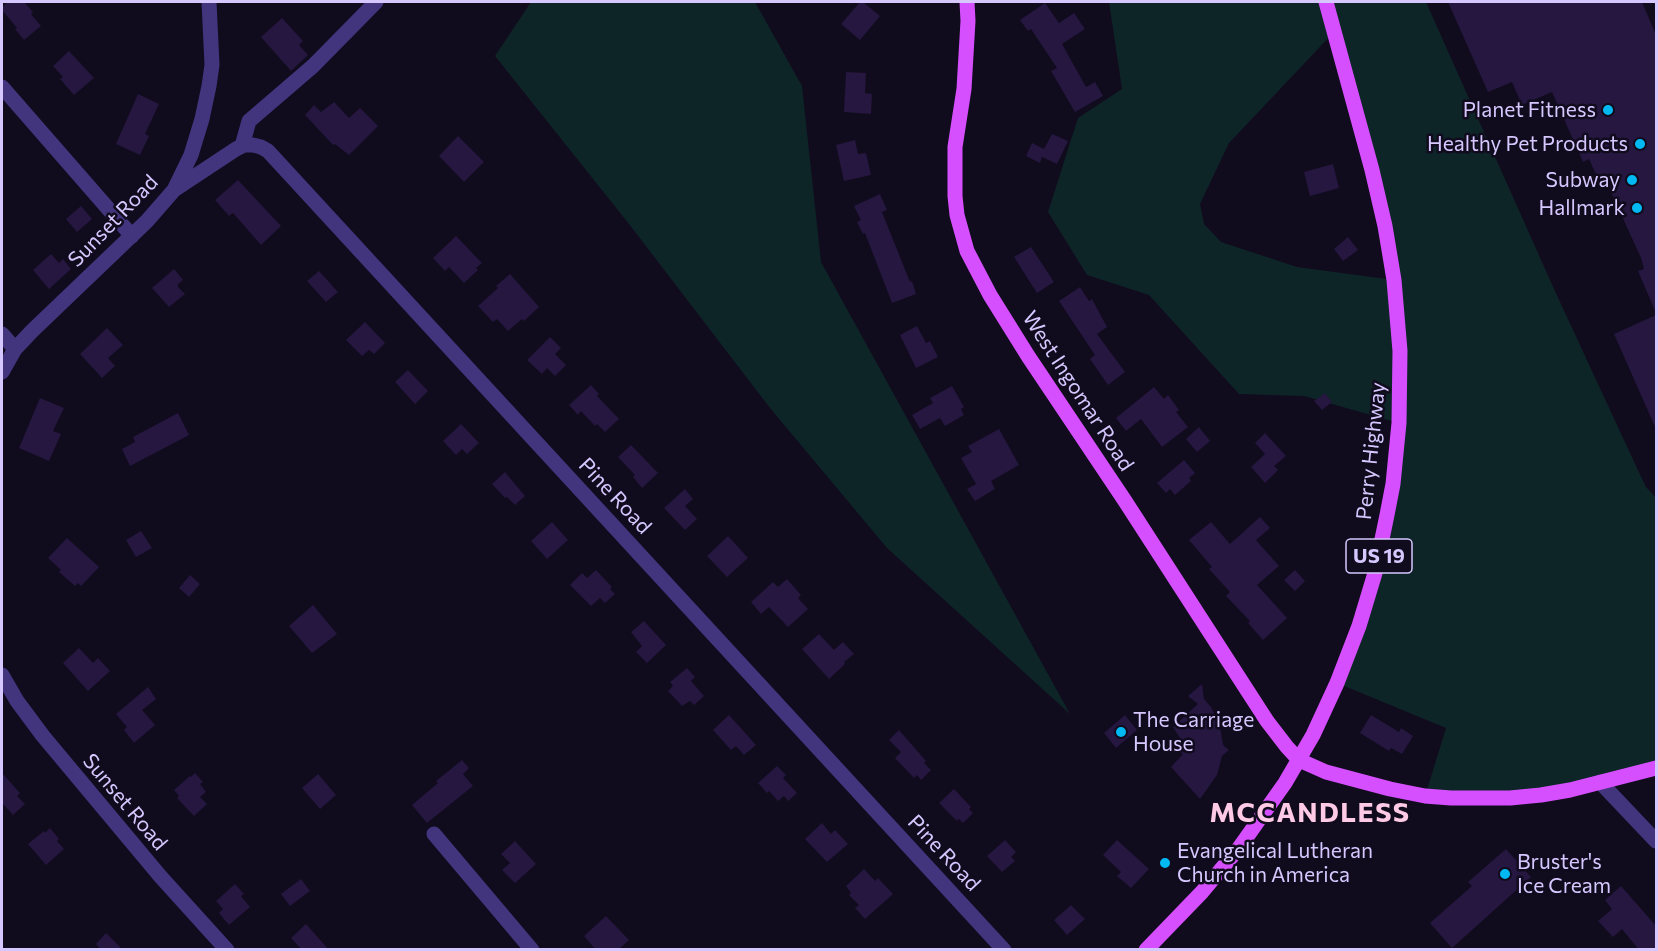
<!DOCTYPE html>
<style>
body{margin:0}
#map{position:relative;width:1658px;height:951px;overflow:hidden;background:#110b1e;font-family:Commissioner,sans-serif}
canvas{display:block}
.frame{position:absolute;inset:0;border:3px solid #d6c8ff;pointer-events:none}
</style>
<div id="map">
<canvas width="1658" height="951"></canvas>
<div class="frame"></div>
</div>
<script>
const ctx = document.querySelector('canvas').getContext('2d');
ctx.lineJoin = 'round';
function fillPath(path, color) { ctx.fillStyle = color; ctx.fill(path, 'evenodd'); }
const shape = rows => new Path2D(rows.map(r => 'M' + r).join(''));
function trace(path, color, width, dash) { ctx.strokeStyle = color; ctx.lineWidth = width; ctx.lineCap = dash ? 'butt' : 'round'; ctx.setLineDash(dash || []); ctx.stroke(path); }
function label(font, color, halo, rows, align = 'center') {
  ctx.font = font + ' Commissioner,sans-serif'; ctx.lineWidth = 5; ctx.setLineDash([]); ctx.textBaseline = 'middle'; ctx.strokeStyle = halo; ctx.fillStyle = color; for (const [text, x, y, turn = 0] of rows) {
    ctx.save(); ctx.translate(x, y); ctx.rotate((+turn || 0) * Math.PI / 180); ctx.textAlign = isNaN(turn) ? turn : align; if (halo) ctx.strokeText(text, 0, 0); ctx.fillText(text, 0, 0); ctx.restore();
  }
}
fillPath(shape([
 [531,2,755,2,802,86,821,262,1070,714,887,548,770,408,629,224,495,56],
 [1109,2,1426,2,1554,289,1636,466,1646,487,1656,498,1656,768,1570,790,1425,796,1446,728,1337,683,1359,626,1399,423,1304,396,1239,394,1149,295,1087,275,1048,212,1078,118,1122,89],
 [1334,32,1394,280,1297,267,1221,242,1204,224,1200,204,1229,143]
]), '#0e2528');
fillPath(shape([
 [8,2,24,2,33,12,31,14,41,26,24,40,15,29,17,28,2,10,2,7],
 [860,2,863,2,880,16,860,40,841,24],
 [1448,2,1642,2,1656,35,1656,313,1638,271,1644,269,1641,258,1606,181,1600,183,1589,159,1583,162,1552,92,1522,105,1512,82,1488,92],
 [1045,3,1059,23,1074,13,1085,29,1062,44,1086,87,1095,82,1103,96,1075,112,1051,71,1057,68,1031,29,1028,31,1020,20],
 [282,18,303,41,299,45,308,55,291,71,261,37],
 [69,51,94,78,74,95,60,79,63,77,53,66],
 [846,72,866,73,865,93,872,94,871,114,844,112],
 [138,94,159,104,145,134,149,136,140,155,116,144],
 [334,102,349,118,360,108,378,126,349,155,335,144,333,145,305,115,314,105,321,112],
 [1052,134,1068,141,1057,164,1042,157,1040,163,1026,156,1032,143,1044,149],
 [458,136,484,162,464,182,439,156],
 [855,140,858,154,866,153,871,175,844,181,836,145],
 [1333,164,1339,188,1310,196,1304,172],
 [238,180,281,226,261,245,233,213,229,216,215,200],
 [880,194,887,210,882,212,910,282,912,281,916,294,892,303,870,246,865,233,863,234,857,222,861,220,854,206],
 [81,206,92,219,77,232,66,219],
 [456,236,482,263,476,268,478,270,464,283,449,267,445,271,433,258],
 [1348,237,1358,250,1343,261,1334,249],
 [1031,247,1054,282,1037,293,1014,257],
 [51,254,59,263,63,259,71,269,49,289,33,270],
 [174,269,183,280,178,284,178,287,185,294,169,307,152,288],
 [319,271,338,292,326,302,307,281],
 [510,274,539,307,524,321,522,319,508,331,497,319,493,322,478,306,498,288,496,286],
 [1080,287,1089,301,1092,299,1107,327,1097,334,1125,372,1108,385,1090,359,1095,355,1059,301],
 [1656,315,1656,429,1614,334],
 [365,322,385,343,374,354,369,350,362,356,346,340],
 [917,326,926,343,930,341,938,357,916,368,900,335],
 [107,328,123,345,108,358,115,366,102,378,80,354],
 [550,337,561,348,555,354,566,365,555,376,547,368,542,374,527,360],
 [408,370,428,391,415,404,395,382],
 [591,385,599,394,597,396,619,419,605,432,597,424,595,426,581,411,578,415,569,405],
 [952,386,964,407,961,409,964,415,945,426,940,418,920,429,912,415,933,403,930,398],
 [1154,387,1164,399,1168,395,1179,410,1176,412,1188,427,1162,447,1141,419,1126,431,1116,418],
 [1325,393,1332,402,1322,410,1314,401],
 [40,398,64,408,53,431,61,434,49,461,19,448],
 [178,413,189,435,130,466,122,449,135,442,133,437],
 [461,424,479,443,467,454,462,449,456,455,443,441],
 [1199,427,1210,441,1197,452,1186,439],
 [999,429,1019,465,991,481,995,489,975,501,967,489,976,484,961,458,972,452,968,446],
 [1265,433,1286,456,1274,466,1278,470,1265,483,1251,467,1265,454,1255,443],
 [631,445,658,473,642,488,633,477,635,475,618,457],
 [1184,460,1195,473,1189,478,1191,481,1175,495,1170,489,1166,493,1157,483],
 [505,472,525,496,515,505,507,497,505,498,492,484],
 [685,489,693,499,685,506,697,519,685,530,664,508],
 [1260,517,1270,528,1256,540,1279,566,1257,585,1287,618,1263,640,1248,623,1250,621,1226,596,1230,592,1209,569,1212,567,1189,540,1211,522,1230,544],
 [552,522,568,540,547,559,531,541],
 [141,531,152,548,136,557,126,540],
 [728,536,748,558,727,577,707,556],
 [67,538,99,567,81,586,78,583,75,586,59,572,61,570,48,558],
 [596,570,612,587,610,589,615,594,605,603,600,598,591,606,570,585,582,573,587,578],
 [1295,570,1305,581,1295,591,1284,580],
 [190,575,200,584,189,597,179,588],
 [787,579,801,595,798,598,808,609,788,627,769,607,761,614,751,602,773,582,778,587],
 [313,605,337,634,312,653,289,626],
 [644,621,666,645,647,663,636,652,642,646,631,632],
 [819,634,834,650,843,642,854,654,844,662,845,664,829,679,802,649],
 [79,648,93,663,98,658,110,671,88,691,63,663],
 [687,668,695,677,691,681,704,696,694,705,690,701,682,706,668,691,673,686,670,682],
 [1202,684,1204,699,1211,707,1217,719,1221,732,1223,745,1229,750,1222,756,1217,775,1200,799,1171,767,1183,754,1156,746,1183,743,1173,727,1198,704,1188,696],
 [148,687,156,699,142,710,155,725,134,743,124,730,127,727,116,714],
 [729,715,756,745,744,755,736,746,731,750,713,730],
 [1125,715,1137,730,1116,748,1104,733],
 [1371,715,1399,732,1401,728,1413,736,1402,754,1391,748,1389,751,1360,733],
 [899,730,926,761,924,763,931,770,921,780,917,775,914,778,895,758,901,752,889,740],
 [462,760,469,768,463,774,473,786,427,823,412,805,438,783,436,781],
 [777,766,786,775,783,778,797,793,788,801,784,796,778,801,769,791,767,793,758,783],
 [2,773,20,793,17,796,25,804,13,815,2,803],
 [195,773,203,782,200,784,206,792,200,797,207,804,194,816,177,798,179,796,174,790,190,776,191,777],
 [318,774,336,795,320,809,302,788],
 [954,789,971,807,969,809,973,813,963,823,959,819,957,821,939,803],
 [822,823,831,834,835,830,848,844,827,862,805,839],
 [50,828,59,839,57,841,64,849,46,865,28,844,44,831,45,833],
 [1005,840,1016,852,1011,857,1015,861,1002,872,987,856],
 [1117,840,1149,869,1131,888,1117,876,1121,872,1103,855],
 [515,841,536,864,515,883,502,870,510,863,501,854],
 [1506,849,1531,877,1452,948,1430,923,1472,886,1468,882],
 [864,869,875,881,878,878,893,894,865,919,855,908,859,905,849,895,851,893,846,886],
 [301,879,310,891,290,906,281,894],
 [235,884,244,894,241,896,250,907,229,925,219,913,223,909,216,901],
 [1621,886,1656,926,1656,950,1639,950,1622,929,1613,937,1598,921,1612,909,1605,900],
 [1071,905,1085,919,1067,935,1054,920],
 [606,916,629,940,618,950,596,950,584,936],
 [306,924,329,950,302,950,291,938],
 [106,933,123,950,101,950,96,944]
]), '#25173f');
trace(shape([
 [2,87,132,236],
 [242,146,249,121,313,66,376,2],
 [174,190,236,149,244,145,253,145,261,147,268,151,1004,950],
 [2,334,15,349],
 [2,372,15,349,32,331,147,221,174,190,191,155,202,119,209,86,212,65,209,2],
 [2,675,17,701,43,736,160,876,227,950],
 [1600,782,1656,841],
 [434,834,532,950]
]), '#42357e', 15);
trace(shape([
 [967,2,968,21,964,89,955,147,955,196,957,215,967,251,990,295,1028,356,1125,501,1267,721,1287,747,1299,760,1326,772,1390,789,1425,796,1451,798,1510,798,1541,795,1570,790,1656,768],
 [1146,950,1202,892,1239,848,1285,783,1313,735,1337,683,1359,626,1375,573,1387,515,1393,484,1399,423,1400,351,1394,280,1385,226,1372,170,1326,2]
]), '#d64fff', 15);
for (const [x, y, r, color] of [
 [1608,110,6,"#00b9f3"],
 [1640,144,6,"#00b9f3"],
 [1632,180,6,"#00b9f3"],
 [1637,208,6,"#00b9f3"],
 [1121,732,6,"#00b9f3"],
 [1165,863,6,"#00b9f3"],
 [1505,874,6,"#00b9f3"]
]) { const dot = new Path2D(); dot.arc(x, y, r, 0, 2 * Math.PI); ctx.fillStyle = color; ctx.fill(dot); trace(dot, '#110b1e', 2); }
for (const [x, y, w] of [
 [1379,556,66]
]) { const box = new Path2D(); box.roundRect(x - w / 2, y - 17, w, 34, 4.5); ctx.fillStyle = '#110b1e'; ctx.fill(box); trace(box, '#d6c8ff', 1.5); }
label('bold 20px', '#d6c8ff', null, [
 ["US 19",1379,556]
]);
label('21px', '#d6c8ff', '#110b1e', [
 ["Planet Fitness",1596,110],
 ["Healthy Pet Products",1628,144],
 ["Subway",1620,180],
 ["Hallmark",1625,208],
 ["The Carriage",1133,720,"left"],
 ["House",1133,744,"left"],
 ["Evangelical Lutheran",1177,851,"left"],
 ["Church in America",1177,875,"left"],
 ["Bruster's",1517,862,"left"],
 ["Ice Cream",1517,886,"left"]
], 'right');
label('21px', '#d6c8ff', '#110b1e', [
 ["Sunset Road",113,221,-46],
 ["West Ingomar Road",1078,391,57],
 ["Perry Highway",1371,451,-84],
 ["Pine Road",615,496,47],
 ["Sunset Road",125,802,50],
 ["Pine Road",944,853,47]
]);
ctx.letterSpacing = '1.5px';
label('bold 27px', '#ffcae5', '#110b1e', [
 ["MCCANDLESS",1310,813]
]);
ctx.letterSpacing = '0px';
</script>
